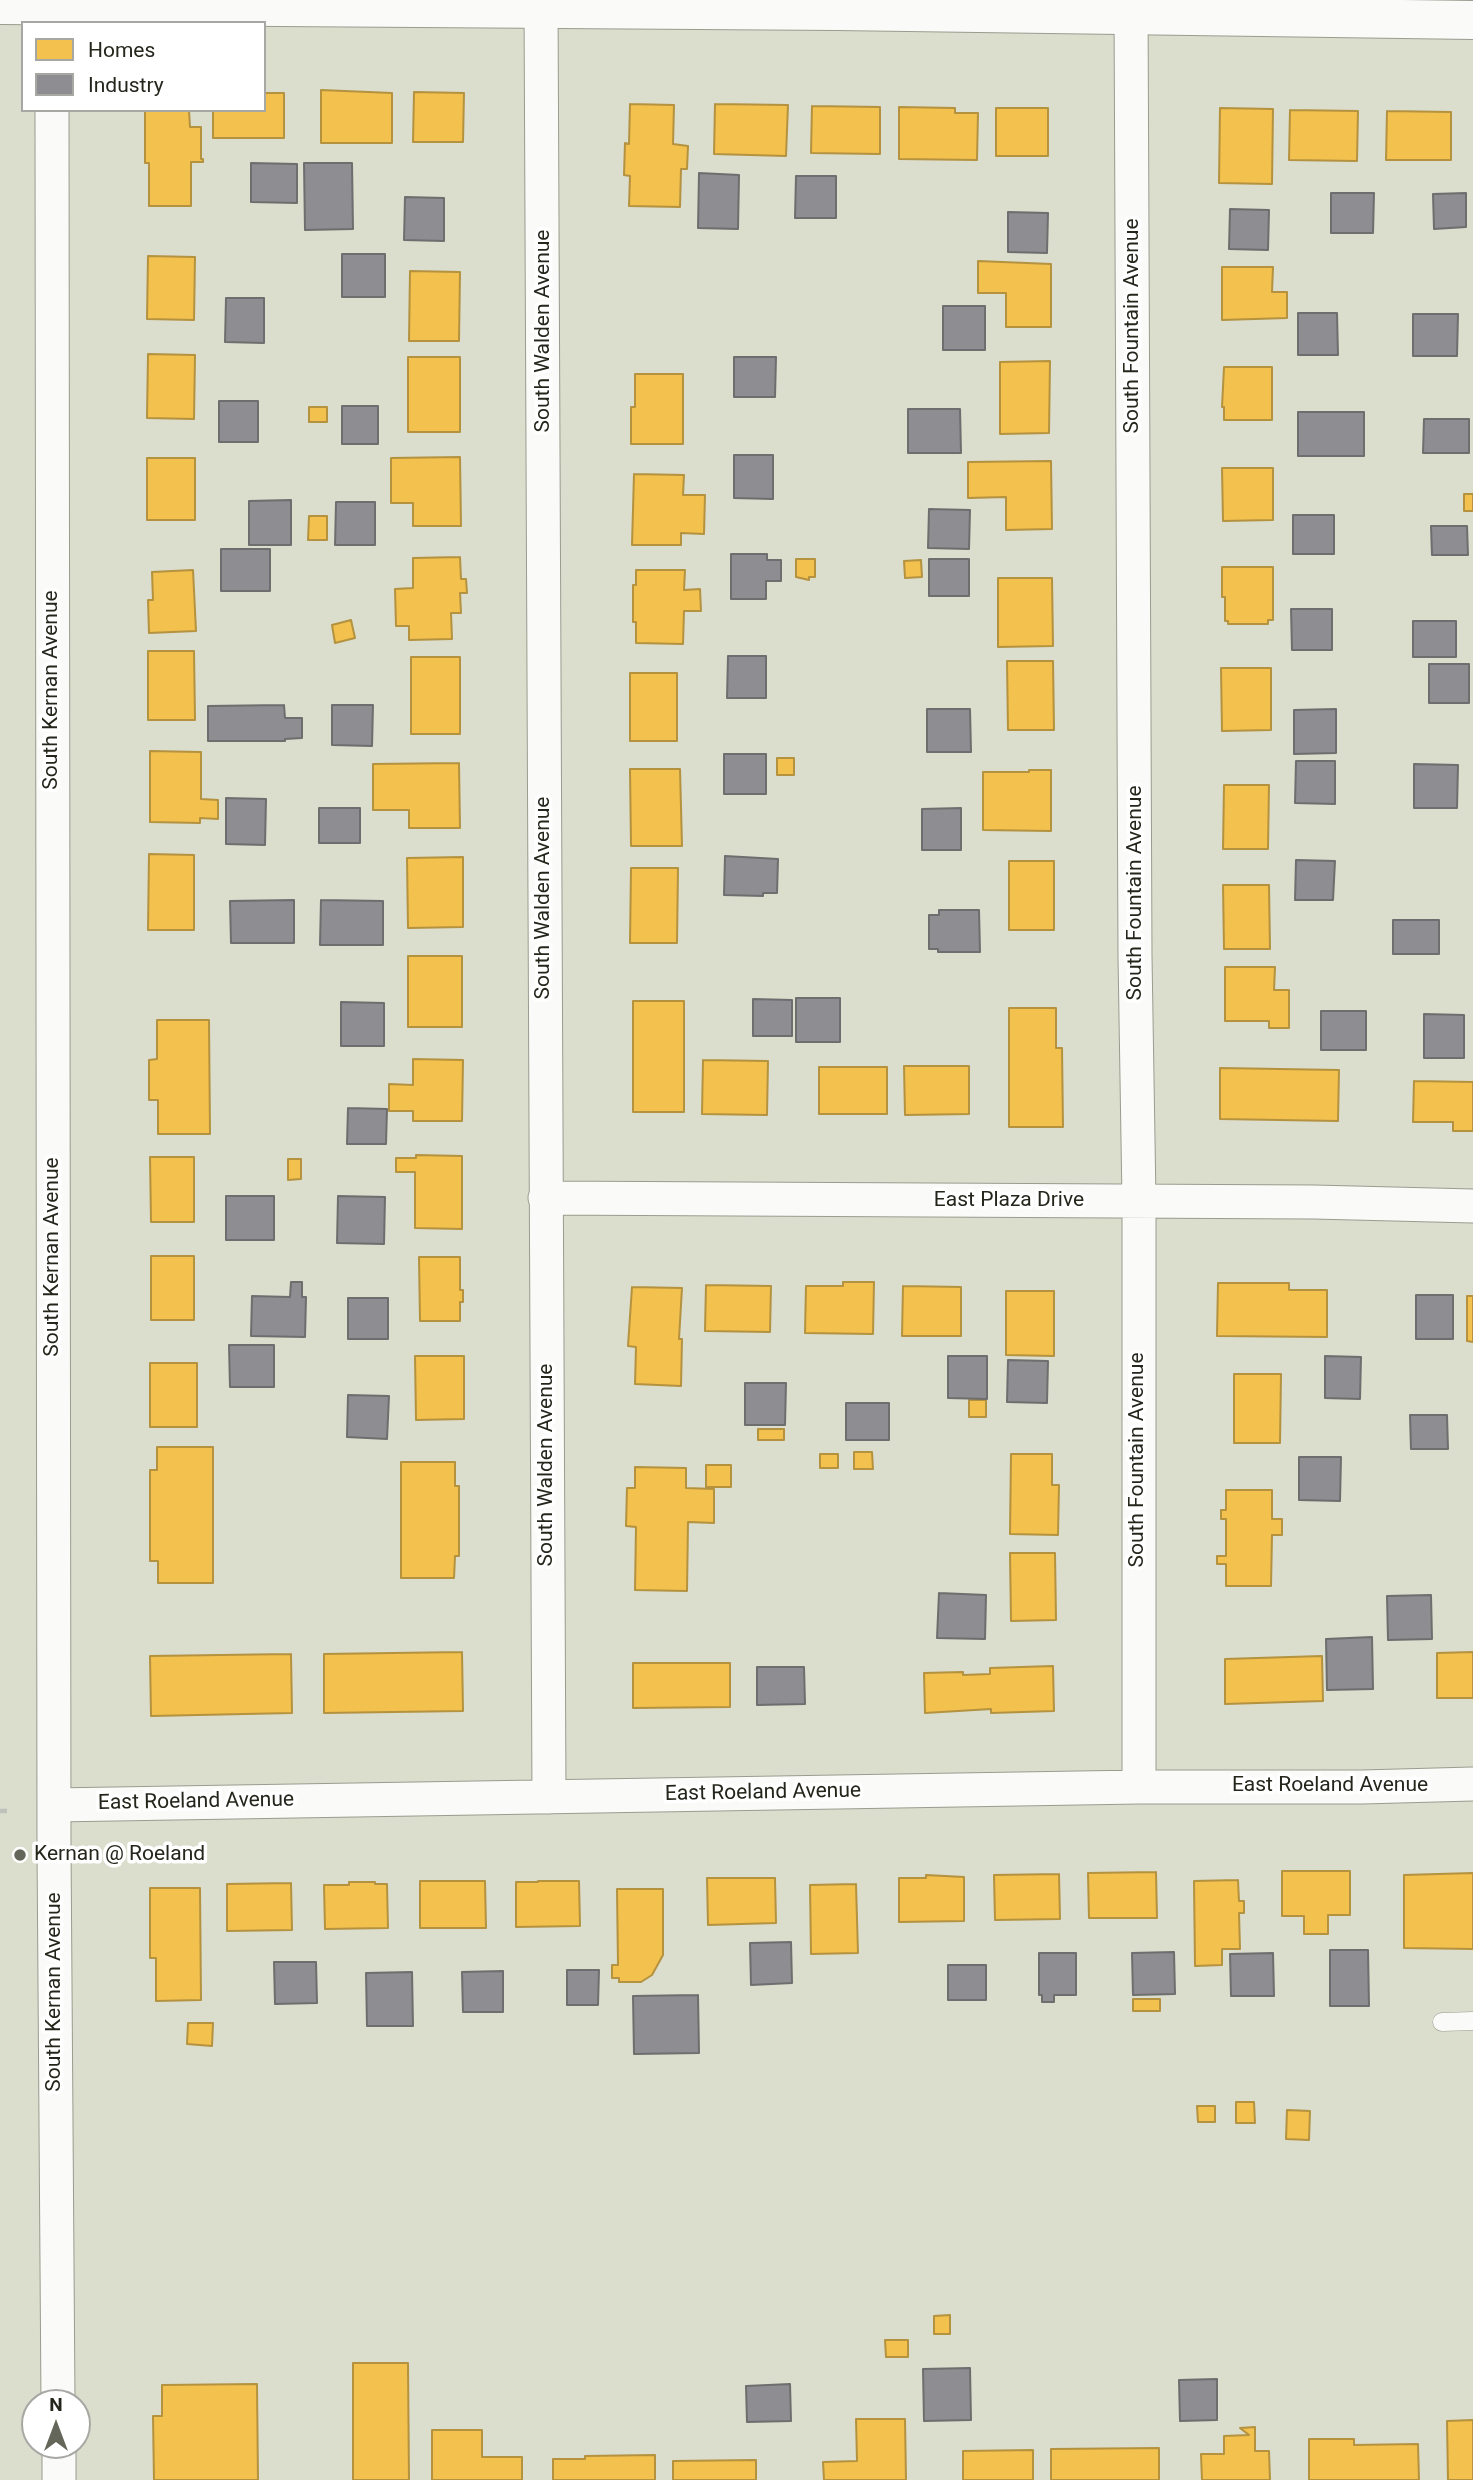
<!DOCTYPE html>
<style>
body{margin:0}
#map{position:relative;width:1473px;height:2480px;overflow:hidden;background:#dbddcd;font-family:Roboto,sans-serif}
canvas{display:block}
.legend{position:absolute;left:21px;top:21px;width:245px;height:91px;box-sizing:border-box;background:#fff;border:2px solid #a7a8a4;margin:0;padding:9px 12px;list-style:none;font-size:21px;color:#24261b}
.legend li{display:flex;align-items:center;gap:14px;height:35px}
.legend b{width:35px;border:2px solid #a7a8a4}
.north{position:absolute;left:21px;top:2389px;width:70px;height:70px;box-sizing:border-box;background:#fff;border:2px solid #a7a8a4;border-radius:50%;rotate:0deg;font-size:19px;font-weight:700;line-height:28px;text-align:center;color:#24261b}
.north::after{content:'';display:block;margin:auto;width:24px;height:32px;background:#646659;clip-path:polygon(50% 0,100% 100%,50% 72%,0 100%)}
</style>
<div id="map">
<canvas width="1473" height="2480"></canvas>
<ul class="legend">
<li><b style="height:19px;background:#f2c14e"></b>Homes</li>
<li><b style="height:19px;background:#8d8d92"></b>Industry</li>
</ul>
<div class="north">N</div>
</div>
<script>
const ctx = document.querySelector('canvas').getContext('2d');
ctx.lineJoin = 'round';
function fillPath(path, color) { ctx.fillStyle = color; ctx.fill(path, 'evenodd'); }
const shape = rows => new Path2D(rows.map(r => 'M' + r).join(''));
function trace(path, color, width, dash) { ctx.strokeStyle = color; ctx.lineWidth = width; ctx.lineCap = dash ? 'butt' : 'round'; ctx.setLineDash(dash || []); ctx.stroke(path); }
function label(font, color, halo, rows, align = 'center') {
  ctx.font = font + ' Roboto,sans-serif'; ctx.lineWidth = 7; ctx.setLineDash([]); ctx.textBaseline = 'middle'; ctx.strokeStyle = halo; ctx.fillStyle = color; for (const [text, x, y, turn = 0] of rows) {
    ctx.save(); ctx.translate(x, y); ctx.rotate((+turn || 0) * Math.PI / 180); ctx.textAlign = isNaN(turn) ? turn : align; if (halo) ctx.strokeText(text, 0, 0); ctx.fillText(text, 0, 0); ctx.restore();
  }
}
const homes = shape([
 [321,90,392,93,392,143,321,143,321,90],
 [414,92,464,93,463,142,413,142,414,92],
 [264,93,284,93,284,138,213,138,213,110,264,110,264,93],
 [630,104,674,105,673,144,688,146,687,169,681,169,680,207,629,206,630,176,624,175,625,143,629,144,630,104],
 [715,104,788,105,786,156,714,154,715,104],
 [812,106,880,107,880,154,811,153,812,106],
 [899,107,955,108,955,113,978,113,977,160,899,159,899,107],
 [996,108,1048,108,1048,156,996,156,996,108],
 [1220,108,1273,109,1272,184,1219,183,1220,108],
 [145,110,189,110,190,127,201,127,201,159,203,159,203,162,191,162,191,206,149,206,149,163,145,163,145,110],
 [1290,110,1358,111,1357,161,1289,160,1290,110],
 [1387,111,1451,112,1451,160,1386,160,1387,111],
 [148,256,195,257,194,320,147,319,148,256],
 [978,261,1051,264,1051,327,1006,327,1006,293,978,293,978,261],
 [1222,267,1273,267,1272,292,1287,292,1287,318,1222,320,1222,267],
 [410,271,460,272,459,341,409,341,410,271],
 [148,354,195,355,194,419,147,418,148,354],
 [408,357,460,357,460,432,408,432,408,357],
 [1050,361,1049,433,1000,434,1000,362,1050,361],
 [1224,367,1272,367,1272,420,1224,420,1224,407,1222,407,1224,367],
 [635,374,683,374,683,444,631,444,631,407,635,407,635,374],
 [309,407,327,407,327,422,309,422,309,407],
 [460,457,461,526,413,526,413,503,391,503,391,458,460,457],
 [147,458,195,458,195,520,147,520,147,458],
 [1051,461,1052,529,1006,530,1006,497,968,498,968,462,1051,461],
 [1222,468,1273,468,1273,520,1223,521,1222,468],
 [634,474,684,475,683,495,705,495,704,534,681,533,681,545,632,545,634,474],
 [1464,494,1473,494,1473,511,1464,511,1464,494],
 [309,516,327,516,327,540,308,540,309,516],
 [460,557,461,579,466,579,467,593,460,593,461,613,451,613,452,639,409,640,409,626,396,626,395,589,413,588,413,558,460,557],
 [796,559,815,559,815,577,809,577,809,580,796,577,796,559],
 [921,560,922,577,905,578,904,561,921,560],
 [1222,567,1273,567,1273,620,1268,620,1268,624,1228,624,1228,621,1225,621,1225,597,1222,597,1222,567],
 [193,570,196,631,149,633,148,600,153,600,152,572,193,570],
 [636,570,685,570,684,590,700,589,701,611,684,611,683,644,636,643,636,622,633,622,633,585,636,585,636,570],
 [998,578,1052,578,1053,646,998,647,998,578],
 [351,620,355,638,335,643,332,625,351,620],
 [148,651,194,651,195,720,148,720,148,651],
 [411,657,460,657,460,734,411,734,411,657],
 [1007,661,1053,661,1054,730,1008,730,1007,661],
 [1221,668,1271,668,1271,730,1222,731,1221,668],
 [630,673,677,673,677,741,630,741,630,673],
 [150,751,201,752,201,799,218,800,218,819,200,818,200,823,150,822,150,751],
 [777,758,794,758,794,775,777,775,777,758],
 [459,763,460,828,409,828,409,810,373,810,373,764,459,763],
 [630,769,680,769,682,846,631,846,630,769],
 [1029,770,1051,770,1051,831,983,830,983,772,1029,772,1029,770],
 [1224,785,1269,785,1268,849,1223,849,1224,785],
 [149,854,194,855,194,930,148,930,149,854],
 [463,857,463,927,408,928,407,858,463,857],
 [1009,861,1054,861,1054,930,1009,930,1009,861],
 [631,868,678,868,677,943,630,943,631,868],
 [1223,885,1269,885,1270,949,1224,949,1223,885],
 [408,956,462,956,462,1027,408,1027,408,956],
 [1225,967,1275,967,1274,990,1289,990,1289,1028,1269,1028,1269,1021,1225,1021,1225,967],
 [633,1001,684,1001,684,1112,633,1112,633,1001],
 [1009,1008,1056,1008,1056,1048,1062,1048,1063,1127,1009,1127,1009,1008],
 [157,1020,209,1020,210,1134,158,1134,158,1100,149,1100,149,1060,157,1059,157,1020],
 [413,1059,463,1060,462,1121,413,1121,413,1111,389,1111,389,1084,413,1085,413,1059],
 [703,1060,768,1061,767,1115,702,1114,703,1060],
 [904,1066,969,1066,969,1114,905,1115,904,1066],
 [819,1067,887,1067,887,1114,819,1114,819,1067],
 [1220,1068,1339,1070,1338,1121,1220,1119,1220,1068],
 [1414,1081,1473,1082,1473,1131,1453,1131,1453,1122,1413,1122,1414,1081],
 [416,1155,462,1156,462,1229,415,1228,415,1172,396,1172,396,1158,416,1158,416,1155],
 [150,1157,194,1157,194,1222,151,1222,150,1157],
 [288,1159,301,1159,301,1179,288,1180,288,1159],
 [151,1256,194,1256,194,1320,151,1320,151,1256],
 [419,1257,460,1257,460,1290,463,1290,463,1302,460,1302,460,1321,420,1321,419,1257],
 [843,1282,874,1282,873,1334,805,1333,806,1286,843,1286,843,1282],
 [1218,1283,1289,1283,1289,1290,1327,1290,1327,1337,1217,1336,1218,1283],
 [706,1285,771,1286,770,1332,705,1331,706,1285],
 [903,1286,961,1287,961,1336,902,1336,903,1286],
 [632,1287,682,1288,679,1339,682,1339,681,1386,635,1384,636,1347,628,1346,632,1287],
 [1006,1291,1054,1291,1054,1356,1006,1355,1006,1291],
 [1467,1296,1473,1296,1473,1342,1467,1341,1467,1296],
 [415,1356,464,1356,464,1419,416,1420,415,1356],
 [150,1363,197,1363,197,1427,150,1427,150,1363],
 [1234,1374,1281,1374,1280,1443,1234,1443,1234,1374],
 [969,1400,986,1400,986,1417,969,1417,969,1400],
 [758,1429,784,1429,784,1440,758,1440,758,1429],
 [157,1447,213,1447,213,1583,158,1583,158,1561,150,1561,150,1470,157,1470,157,1447],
 [854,1452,872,1452,873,1469,854,1469,854,1452],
 [820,1454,838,1454,838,1468,820,1468,820,1454],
 [1011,1454,1052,1454,1052,1485,1059,1485,1058,1535,1010,1534,1011,1454],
 [401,1462,455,1462,455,1486,459,1486,459,1556,455,1556,454,1578,401,1578,401,1462],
 [706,1465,731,1465,731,1487,706,1487,706,1465],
 [635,1467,686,1468,686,1488,714,1489,714,1523,688,1522,687,1591,635,1590,636,1527,626,1526,627,1488,635,1488,635,1467],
 [1226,1490,1272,1490,1272,1519,1282,1519,1282,1535,1272,1535,1271,1586,1226,1586,1226,1564,1217,1564,1217,1556,1226,1556,1226,1519,1221,1519,1221,1510,1226,1510,1226,1490],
 [1010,1553,1055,1553,1056,1620,1011,1621,1010,1553],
 [462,1652,463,1711,324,1713,324,1654,462,1652],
 [1473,1652,1473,1698,1437,1698,1437,1653,1473,1652],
 [291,1654,292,1713,151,1716,150,1656,291,1654],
 [1322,1656,1323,1701,1225,1704,1225,1659,1322,1656],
 [633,1663,730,1663,730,1707,633,1708,633,1663],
 [1053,1666,1054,1711,991,1713,991,1709,925,1713,924,1673,963,1672,963,1675,990,1674,990,1668,1053,1666],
 [1282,1871,1350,1871,1350,1915,1328,1915,1328,1934,1304,1934,1304,1916,1282,1916,1282,1871],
 [1156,1872,1157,1918,1089,1918,1088,1873,1156,1872],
 [1473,1873,1473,1949,1404,1948,1404,1875,1473,1873],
 [1059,1874,1060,1919,995,1920,994,1875,1059,1874],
 [926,1875,964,1877,964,1921,899,1922,899,1878,926,1878,926,1875],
 [707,1878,775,1878,776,1923,708,1925,707,1878],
 [1238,1880,1239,1901,1244,1901,1244,1913,1239,1913,1240,1949,1222,1949,1222,1965,1195,1966,1194,1881,1238,1880],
 [420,1881,485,1881,486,1928,420,1928,420,1881],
 [538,1881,579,1881,580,1926,516,1927,516,1882,538,1882,538,1881],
 [349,1882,375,1882,375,1884,387,1884,388,1928,325,1929,324,1885,349,1885,349,1882],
 [291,1883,292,1930,227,1931,227,1884,291,1883],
 [856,1884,858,1953,811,1954,810,1885,856,1884],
 [150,1888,200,1888,201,2000,156,2001,156,1958,150,1958,150,1888],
 [617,1889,663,1889,663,1955,652,1975,641,1982,619,1982,619,1978,612,1978,612,1965,618,1965,617,1889],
 [1133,1999,1160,1999,1160,2011,1133,2011,1133,1999],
 [188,2023,213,2023,212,2046,187,2044,188,2023],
 [1236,2102,1254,2102,1255,2123,1236,2123,1236,2102],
 [1197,2106,1215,2106,1215,2122,1198,2122,1197,2106],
 [1287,2110,1310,2111,1309,2140,1286,2139,1287,2110],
 [950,2315,950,2334,934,2334,934,2316,950,2315],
 [885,2340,908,2340,908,2357,886,2357,885,2340],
 [353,2363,408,2363,409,2480,353,2480,353,2363],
 [257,2384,258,2480,154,2480,153,2416,162,2416,162,2385,257,2384],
 [856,2419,905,2419,906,2480,824,2480,823,2462,857,2461,856,2419],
 [1473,2420,1473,2480,1448,2480,1447,2421,1473,2420],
 [1255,2427,1255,2451,1269,2451,1270,2480,1202,2480,1201,2454,1224,2454,1224,2436,1249,2435,1240,2428,1255,2427],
 [432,2430,482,2430,482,2457,522,2457,522,2480,432,2480,432,2430],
 [1309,2439,1354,2439,1354,2445,1418,2444,1419,2480,1309,2480,1309,2439],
 [1159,2448,1159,2480,1051,2480,1051,2449,1159,2448],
 [1033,2450,1033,2480,963,2480,963,2451,1033,2450],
 [655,2455,655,2480,553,2480,553,2459,585,2459,585,2456,655,2455],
 [756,2460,756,2480,673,2480,673,2461,756,2460]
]);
fillPath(homes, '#f2c14e');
trace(homes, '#b4923f', 2);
const industry = shape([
 [251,163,297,164,297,203,251,202,251,163],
 [304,163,352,163,353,229,305,230,304,163],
 [699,173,739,175,738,229,698,228,699,173],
 [796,176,836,176,836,218,795,218,796,176],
 [1331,193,1374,193,1373,233,1331,233,1331,193],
 [1466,193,1466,227,1434,229,1433,194,1466,193],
 [405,197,444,198,444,241,404,240,405,197],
 [1230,209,1269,210,1268,250,1229,249,1230,209],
 [1008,212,1048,213,1047,253,1008,252,1008,212],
 [342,254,385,254,385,297,342,297,342,254],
 [226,298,264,298,264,343,225,342,226,298],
 [943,306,985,306,985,350,943,350,943,306],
 [1298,313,1337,313,1338,355,1298,355,1298,313],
 [1413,314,1458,314,1457,356,1413,356,1413,314],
 [734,357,776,357,775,397,734,397,734,357],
 [219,401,258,401,258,442,219,442,219,401],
 [342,406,378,406,378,444,342,444,342,406],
 [908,409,960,409,961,453,908,453,908,409],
 [1298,412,1364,412,1364,456,1298,456,1298,412],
 [1424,419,1469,419,1469,453,1423,453,1424,419],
 [734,455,773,455,773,499,734,498,734,455],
 [291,500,291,545,249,545,249,501,291,500],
 [336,502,375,502,375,545,335,545,336,502],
 [929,509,970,510,969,549,928,548,929,509],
 [1293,515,1334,515,1334,554,1293,554,1293,515],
 [1431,526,1467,526,1468,555,1432,555,1431,526],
 [221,549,270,549,270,591,221,591,221,549],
 [731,554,767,554,767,560,781,560,781,581,766,581,766,599,731,599,731,554],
 [929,559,969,559,969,596,929,596,929,559],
 [1291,609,1332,609,1332,650,1292,650,1291,609],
 [1413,621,1456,621,1456,657,1413,657,1413,621],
 [728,656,766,656,766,698,727,698,728,656],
 [1429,664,1469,664,1469,703,1429,703,1429,664],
 [284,705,285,718,302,718,302,738,285,739,285,741,208,741,208,706,284,705],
 [332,705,373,705,372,746,332,745,332,705],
 [927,709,970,709,971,752,927,752,927,709],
 [1336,709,1336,753,1294,754,1294,710,1336,709],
 [724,754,766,754,766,794,724,794,724,754],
 [1296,761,1335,761,1335,804,1295,803,1296,761],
 [1414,764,1458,765,1457,808,1414,808,1414,764],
 [226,798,266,799,265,845,226,844,226,798],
 [319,808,360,808,360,843,319,843,319,808],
 [961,808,961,850,922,850,922,809,961,808],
 [725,856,778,859,777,893,763,893,763,896,724,895,725,856],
 [1296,860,1335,861,1333,900,1295,900,1296,860],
 [294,900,294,943,231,943,230,901,294,900],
 [321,900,383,901,383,945,320,945,321,900],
 [939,910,979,910,980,952,938,952,938,949,929,949,929,915,939,915,939,910],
 [1393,920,1439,920,1439,954,1393,954,1393,920],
 [796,998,840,998,840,1042,796,1042,796,998],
 [753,999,792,1000,792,1036,753,1036,753,999],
 [341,1002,384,1003,384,1046,341,1046,341,1002],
 [1321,1011,1366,1011,1366,1050,1321,1050,1321,1011],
 [1424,1014,1464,1015,1464,1058,1424,1058,1424,1014],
 [348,1108,387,1109,386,1144,347,1144,348,1108],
 [226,1196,274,1196,274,1240,226,1240,226,1196],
 [338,1196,385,1197,384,1244,337,1243,338,1196],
 [291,1282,302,1282,302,1297,306,1297,305,1337,251,1336,252,1296,290,1297,291,1282],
 [1416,1295,1453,1295,1453,1339,1416,1339,1416,1295],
 [348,1298,388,1298,388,1339,348,1339,348,1298],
 [229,1345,274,1345,274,1387,230,1387,229,1345],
 [948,1356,987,1356,987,1399,948,1398,948,1356],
 [1325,1356,1361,1357,1360,1399,1325,1398,1325,1356],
 [1008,1360,1048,1361,1047,1403,1007,1402,1008,1360],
 [745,1383,786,1383,785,1425,745,1425,745,1383],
 [348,1395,389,1396,387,1439,347,1437,348,1395],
 [846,1403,889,1403,889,1440,846,1440,846,1403],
 [1410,1415,1447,1415,1448,1449,1411,1449,1410,1415],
 [1299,1457,1341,1457,1340,1501,1299,1500,1299,1457],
 [939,1593,986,1595,985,1639,937,1638,939,1593],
 [1431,1595,1432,1639,1388,1640,1387,1596,1431,1595],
 [1372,1637,1373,1689,1327,1690,1326,1639,1372,1637],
 [757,1667,804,1667,805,1704,757,1705,757,1667],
 [791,1942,792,1983,751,1985,750,1943,791,1942],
 [1330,1950,1368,1950,1369,2006,1330,2006,1330,1950],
 [1174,1952,1175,1994,1133,1995,1132,1953,1174,1952],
 [1039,1953,1076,1953,1076,1995,1054,1995,1054,2002,1042,2002,1042,1995,1039,1995,1039,1953],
 [1273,1953,1274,1996,1231,1996,1230,1954,1273,1953],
 [274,1962,316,1962,317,2003,275,2004,274,1962],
 [948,1965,986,1965,986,2000,948,2000,948,1965],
 [567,1970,599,1970,598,2005,567,2005,567,1970],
 [503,1971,503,2012,463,2012,462,1972,503,1971],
 [412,1972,413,2026,367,2026,366,1973,412,1972],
 [698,1995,699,2053,634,2054,633,1996,698,1995],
 [970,2368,971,2420,924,2421,923,2369,970,2368],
 [1217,2379,1217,2420,1180,2421,1179,2380,1217,2379],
 [790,2384,791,2421,747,2422,746,2386,790,2384]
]);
fillPath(industry, '#8d8d92');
trace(industry, '#6e6e6e', 2);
const service = shape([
 [1442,2022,1473,2021]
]);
const minor = shape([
 [541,0,549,1797],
 [1131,0,1135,956,1139,1201,1139,1787],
 [52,110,54,1845,58,2403],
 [545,1198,1314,1202,1473,1206],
 [54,1805,1139,1787,1362,1787,1473,1784],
 [59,2445,59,2480]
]);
const tertiary = shape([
 [0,5,837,11,1473,20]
]);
trace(service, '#9a9c8f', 19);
trace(minor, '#9a9c8f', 35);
trace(tertiary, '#9a9c8f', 40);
trace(shape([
 [0,1811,8,1811]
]), '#bfc1bb', 4.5, [7, 3.5]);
trace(service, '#fafaf8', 18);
trace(minor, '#fafaf8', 33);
trace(tertiary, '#fafaf8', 38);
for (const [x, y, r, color] of [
 [20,1855,7,"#646659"]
]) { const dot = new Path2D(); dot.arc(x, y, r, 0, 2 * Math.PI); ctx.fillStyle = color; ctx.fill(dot); trace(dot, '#fff', 2.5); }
label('21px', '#24261b', '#fff', [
 ["South Fountain Avenue",1133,326,-90],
 ["South Walden Avenue",544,331,-90],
 ["South Kernan Avenue",52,690,-90],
 ["South Fountain Avenue",1136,893,-90],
 ["South Walden Avenue",544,898,-90],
 ["East Plaza Drive",1009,1201],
 ["South Kernan Avenue",53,1257,-90],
 ["South Fountain Avenue",1138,1460,-90],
 ["South Walden Avenue",547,1465,-90],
 ["East Roeland Avenue",1330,1786],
 ["East Roeland Avenue",763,1793,-1],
 ["East Roeland Avenue",196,1802,-1],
 ["South Kernan Avenue",55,1992,-90]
]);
label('21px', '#24261b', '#fff', [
 ["Kernan @ Roeland",34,1855]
], 'left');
</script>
